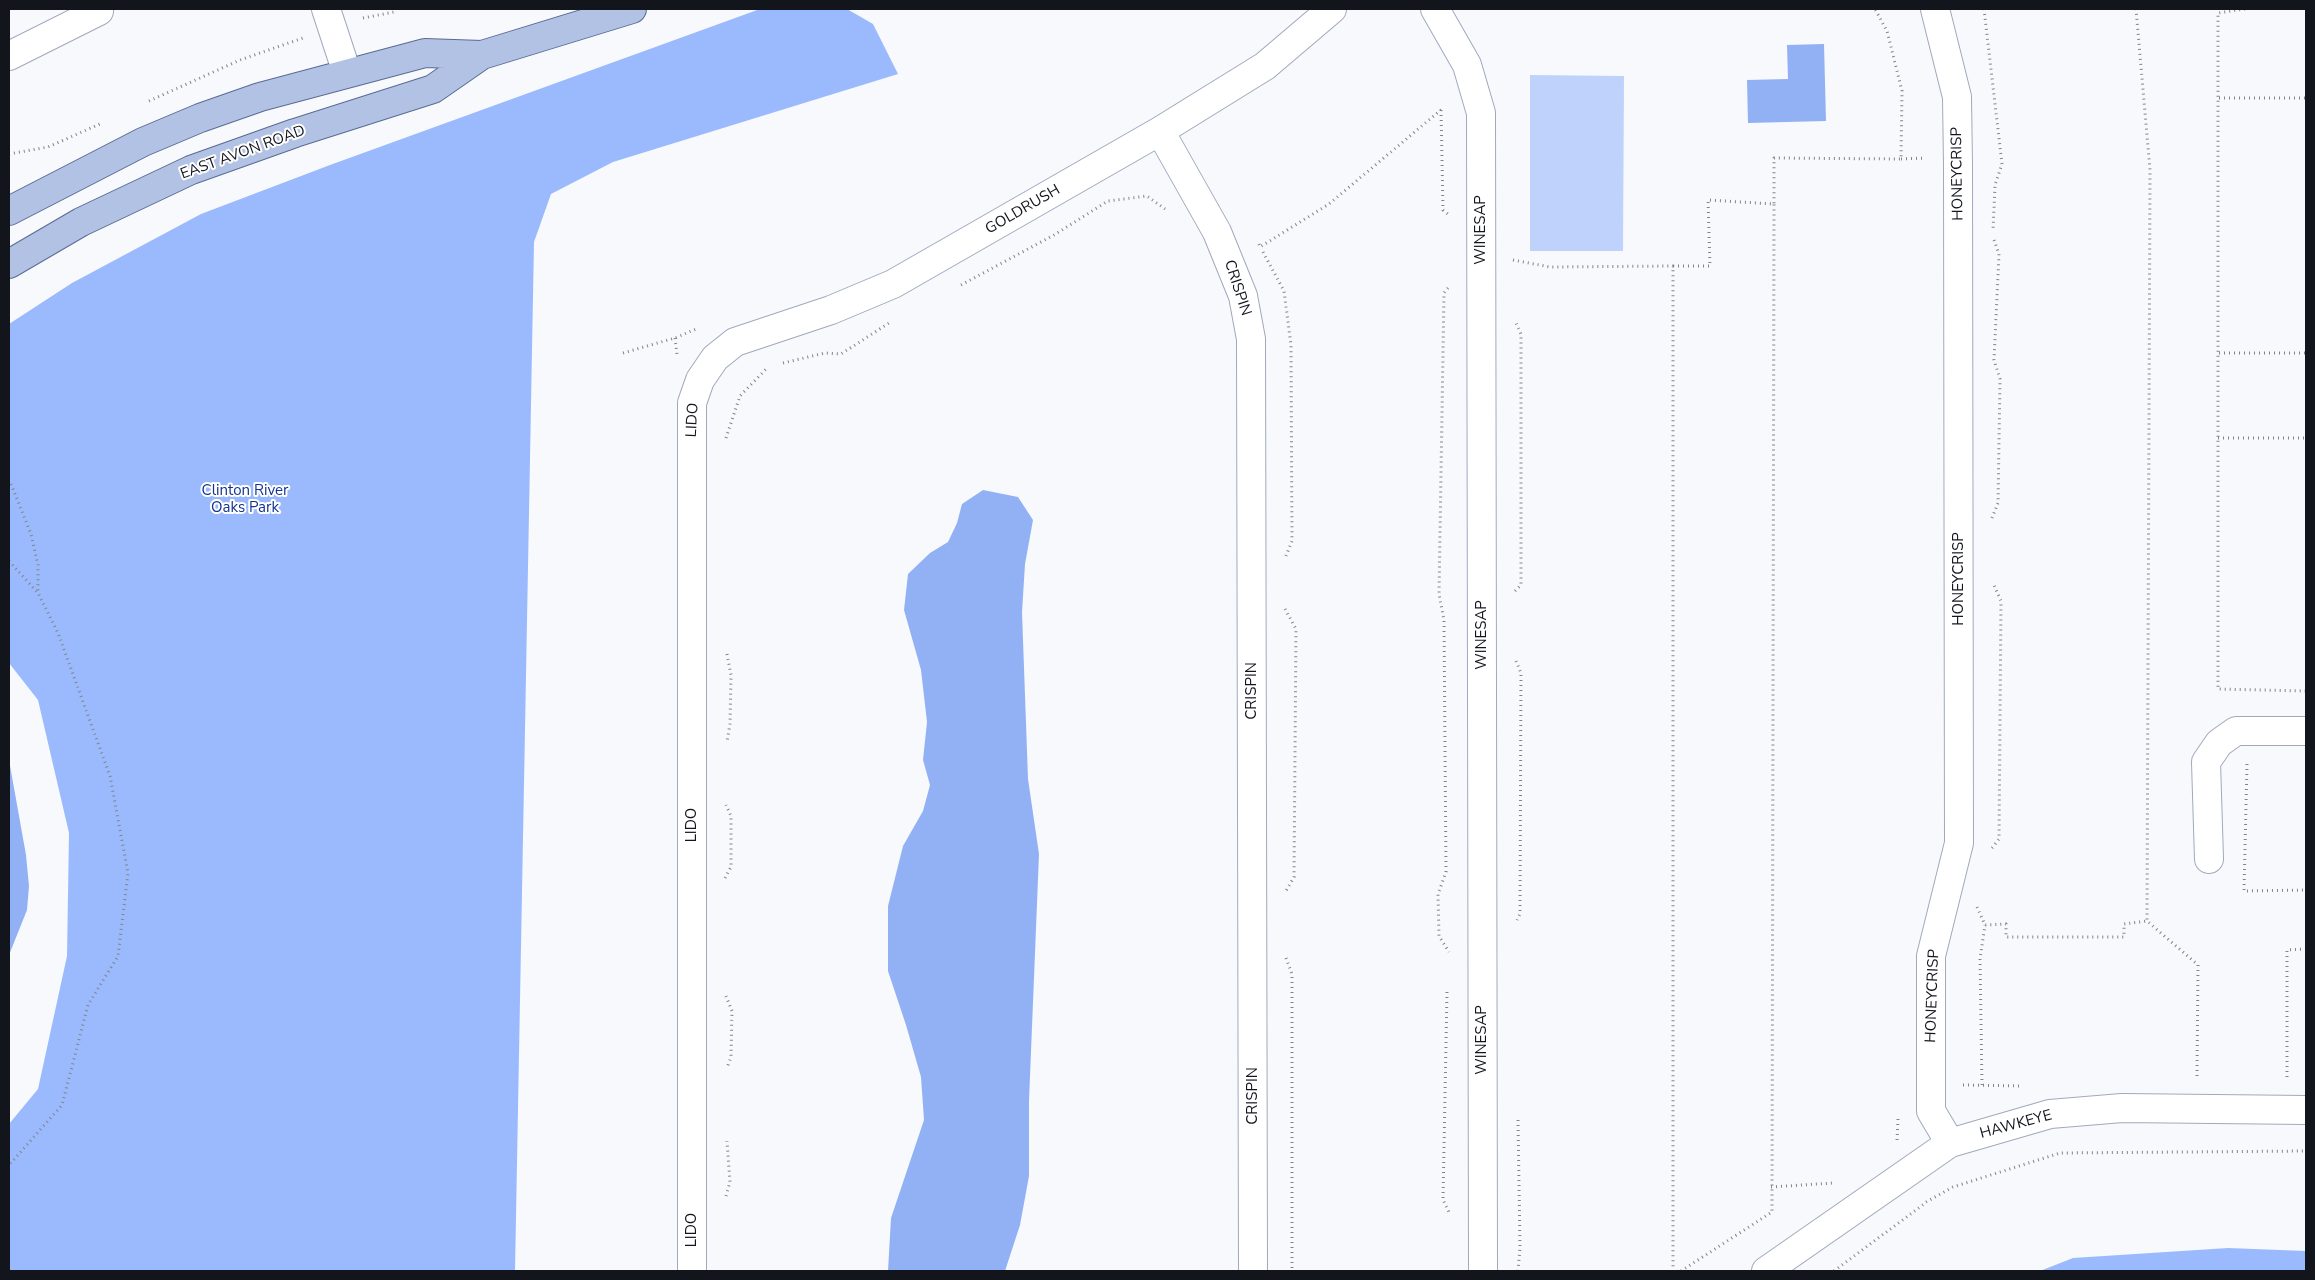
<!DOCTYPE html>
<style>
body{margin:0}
#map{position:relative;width:2315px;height:1280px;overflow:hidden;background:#f7f9fd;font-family:"Nunito Sans",sans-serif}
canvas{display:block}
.frame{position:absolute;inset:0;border:10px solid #12151c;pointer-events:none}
</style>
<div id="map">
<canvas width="2315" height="1280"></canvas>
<div class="frame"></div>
</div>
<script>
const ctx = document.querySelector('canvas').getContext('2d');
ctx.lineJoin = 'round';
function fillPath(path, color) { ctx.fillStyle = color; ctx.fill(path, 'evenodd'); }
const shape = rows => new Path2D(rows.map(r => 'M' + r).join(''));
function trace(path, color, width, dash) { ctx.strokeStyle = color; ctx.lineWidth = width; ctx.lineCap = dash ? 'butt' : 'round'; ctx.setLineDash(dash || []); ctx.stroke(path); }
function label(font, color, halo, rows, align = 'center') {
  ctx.font = font + ' "Nunito Sans",sans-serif'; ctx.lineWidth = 4; ctx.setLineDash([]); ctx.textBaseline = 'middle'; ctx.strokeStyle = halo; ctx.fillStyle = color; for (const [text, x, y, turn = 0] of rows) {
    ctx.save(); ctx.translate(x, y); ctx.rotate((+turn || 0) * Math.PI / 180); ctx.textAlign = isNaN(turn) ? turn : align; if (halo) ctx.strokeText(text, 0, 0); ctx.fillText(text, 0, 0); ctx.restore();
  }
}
fillPath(shape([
 [1530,75,1624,76,1623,251,1530,251]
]), '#bed2fb');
fillPath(shape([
 [760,9,847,9,873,24,898,74,613,162,551,194,534,242,515,1271,9,1271,9,1124,38,1089,67,956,69,833,38,700,9,663,9,324,72,283,201,214,330,165],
 [2228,1248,2306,1251,2306,1271,2040,1271,2073,1258]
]), '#9bbafe');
fillPath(shape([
 [1824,44,1826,121,1748,123,1747,80,1788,79,1787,45],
 [983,490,1018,497,1033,520,1025,564,1022,612,1028,779,1039,854,1029,1101,1029,1176,1020,1225,1005,1271,888,1271,891,1218,924,1120,921,1077,906,1025,888,971,888,906,903,846,923,811,930,785,923,760,927,722,921,670,904,610,908,574,930,553,948,542,957,523,962,504],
 [9,760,26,855,29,886,27,910,9,955]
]), '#92b1f4');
const minor = shape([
 [326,9,347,73],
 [1435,9,1467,65,1481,113,1483,1271],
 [1935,9,1957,97,1958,165,1959,843,1931,956,1931,1111,1950,1143],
 [9,56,99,11],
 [1160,131,1217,232,1243,296,1251,339,1253,1271],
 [2209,859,2206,762,2219,743,2236,731,2306,731],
 [692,1271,692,403,700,380,715,358,735,342,831,310,893,284,1160,131,1265,66,1332,9],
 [1766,1271,1950,1143,2050,1114,2122,1108,2306,1110]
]);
const major = shape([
 [9,211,143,142,200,118,260,97,425,53,482,55],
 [9,264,81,222,191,170,295,133,433,89,482,55,632,9]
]);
trace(minor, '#a0a9bc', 30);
trace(major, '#596b94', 30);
trace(shape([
 [1984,9,2002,164,1995,185,1993,231],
 [2136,9,2150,170,2147,921,2198,965,2197,1076],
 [2245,9,2218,13,2218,689,2306,691],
 [363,18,394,12],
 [2219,98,2306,98],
 [149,101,240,60,303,38],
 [1441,110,1443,210,1448,214],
 [9,154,48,147,100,124],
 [1901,159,1926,158],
 [1259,244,1260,247,1329,204,1442,109],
 [1263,252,1284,291,1291,345,1292,541,1286,556],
 [1513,260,1550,267,1673,266,1673,1271],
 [1673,266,1710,266,1708,200,1774,204,1774,158,1901,159,1902,91,1887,31,1875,9],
 [961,285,1054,235,1108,201,1147,196,1165,209],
 [1448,288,1444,293,1439,594,1444,620,1446,872,1438,894,1439,936,1449,952],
 [675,338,677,355],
 [623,353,675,338,696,329],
 [2219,353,2306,353],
 [783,363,825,353,841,354,889,323],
 [726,438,740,396,768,367],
 [2218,438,2306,438],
 [11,484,31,534,38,565,38,592],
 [1992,518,1998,503,2000,379,1994,360,1999,254,1993,237],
 [9,561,38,593,58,633,110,776,128,873,118,956,88,1005,62,1105,9,1165],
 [1515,591,1521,585,1521,334,1515,321],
 [1285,609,1296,629,1294,877,1286,891],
 [727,654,731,675,730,724,727,742],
 [1516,661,1521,673,1520,914,1517,920],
 [2247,764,2244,891,2306,890],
 [1992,848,1999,839,2001,601,1993,583],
 [725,878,731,867,731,816,726,805],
 [1977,907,1985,925,2006,924,2006,937,2124,937,2124,924,2147,921],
 [1286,958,1292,974,1292,1271],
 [1447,992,1443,1200,1449,1212],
 [726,996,732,1011,731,1057,727,1068],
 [2287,1077,2287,950,2306,949],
 [1963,1085,2022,1086],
 [1982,1085,1980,959,1985,925],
 [1518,1120,1520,1248,1518,1271],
 [1897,1140,1898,1119],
 [1771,1187,1833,1183],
 [726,1196,730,1182,727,1141],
 [1926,1202,1953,1187,2060,1153,2306,1151],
 [1681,1271,1772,1212,1774,204],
 [1834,1271,1924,1204]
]), '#818489', 3, [1, 4]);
trace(minor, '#fff', 28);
trace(major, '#b2c2e5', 28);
label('15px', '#12151c', '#fff', [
 ["EAST AVON ROAD",243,153,-20],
 ["HONEYCRISP",1958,174,-91],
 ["GOLDRUSH",1023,210,-30],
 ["WINESAP",1481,230,-90],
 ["CRISPIN",1237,288,72],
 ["LIDO",693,420,-87],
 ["HONEYCRISP",1959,579,-90],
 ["WINESAP",1482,635,-90],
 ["CRISPIN",1252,691,-90],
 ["LIDO",692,825,-90],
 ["HONEYCRISP",1933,996,-88],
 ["WINESAP",1482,1040,-90],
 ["CRISPIN",1253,1096,-90],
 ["HAWKEYE",2016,1125,-15],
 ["LIDO",692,1230,-90]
]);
label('15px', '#143391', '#fff', [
 ["Clinton River",245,491],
 ["Oaks Park",245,508]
]);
</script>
